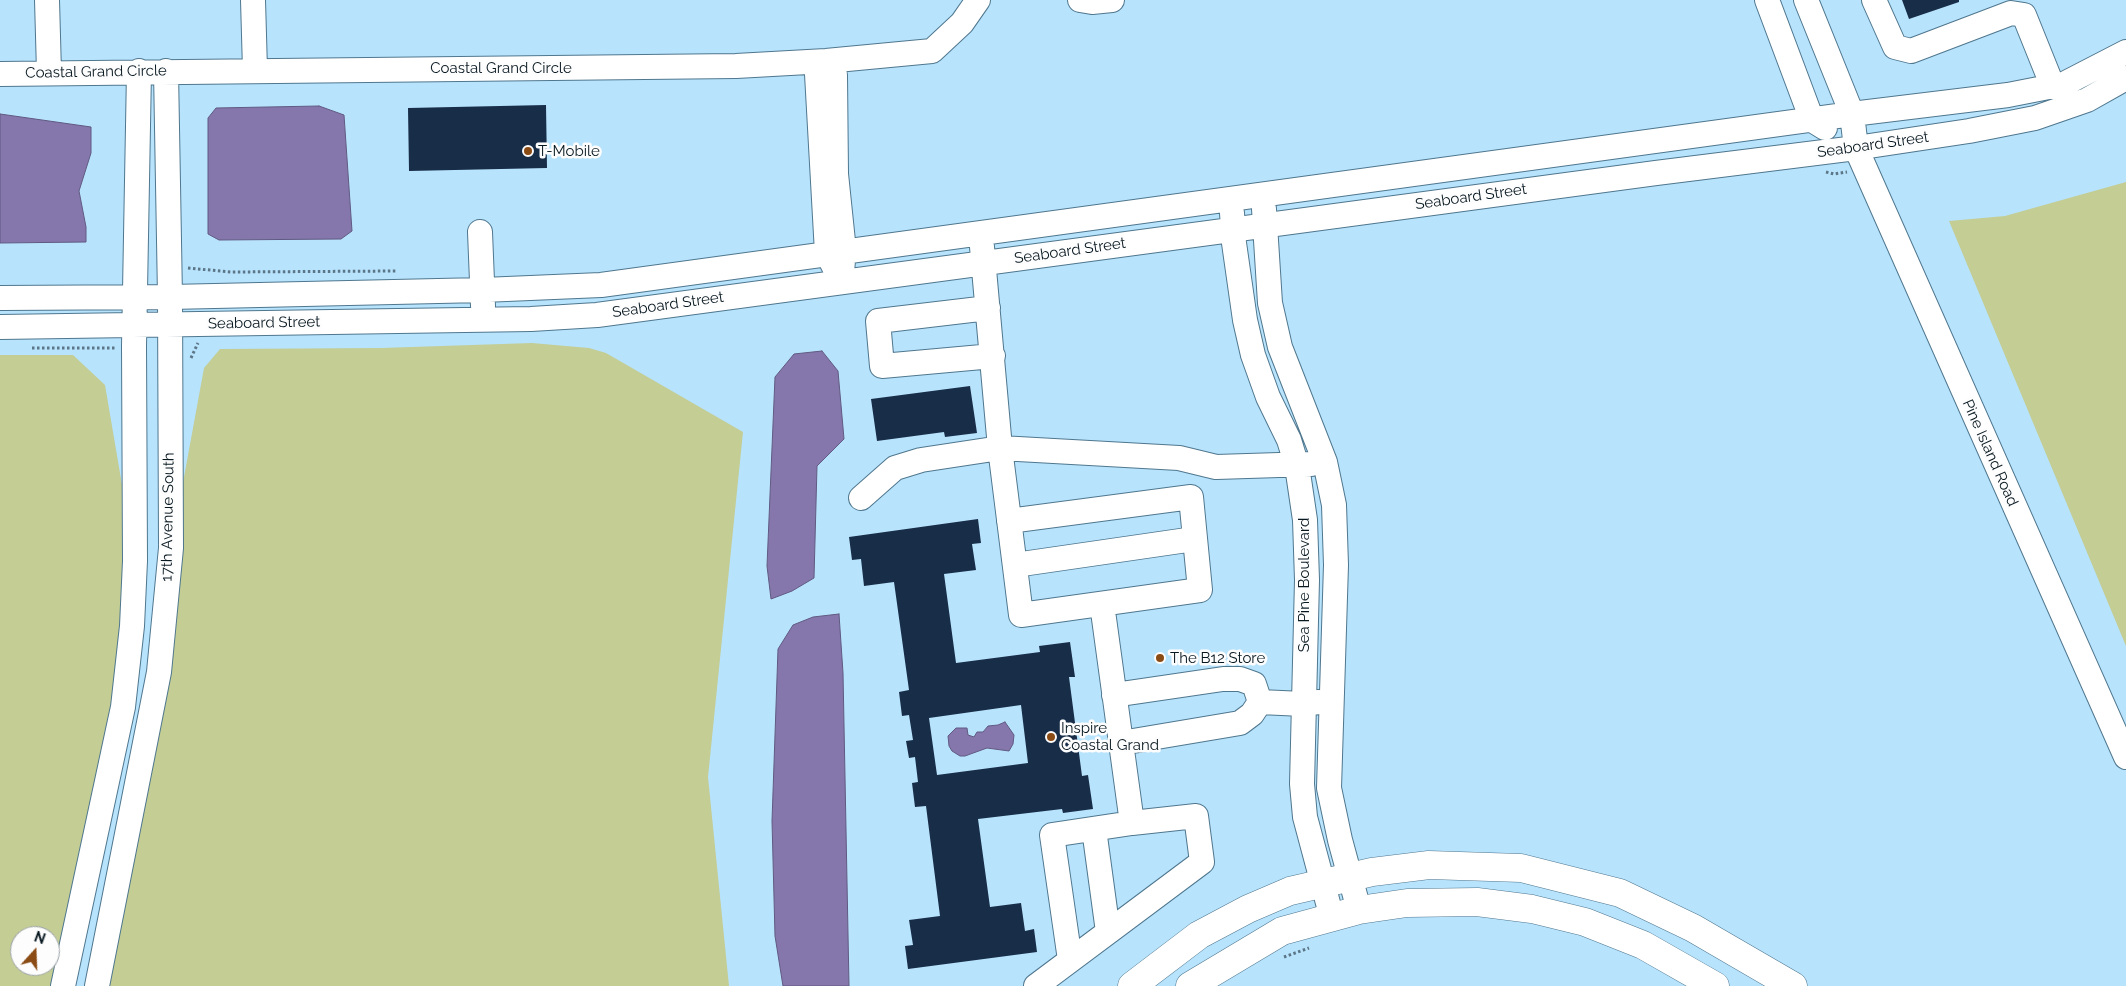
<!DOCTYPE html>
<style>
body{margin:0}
#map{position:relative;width:2126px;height:986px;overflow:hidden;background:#b8e3fd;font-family:Raleway,sans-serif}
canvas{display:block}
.north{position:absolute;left:10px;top:926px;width:50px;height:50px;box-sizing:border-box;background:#fdfdfd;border:1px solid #9ba1a5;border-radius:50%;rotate:20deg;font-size:14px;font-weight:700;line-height:20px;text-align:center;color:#081821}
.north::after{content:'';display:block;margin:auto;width:18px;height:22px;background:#8b4b14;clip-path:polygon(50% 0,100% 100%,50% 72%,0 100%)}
</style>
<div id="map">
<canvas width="2126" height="986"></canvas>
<div class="north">N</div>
</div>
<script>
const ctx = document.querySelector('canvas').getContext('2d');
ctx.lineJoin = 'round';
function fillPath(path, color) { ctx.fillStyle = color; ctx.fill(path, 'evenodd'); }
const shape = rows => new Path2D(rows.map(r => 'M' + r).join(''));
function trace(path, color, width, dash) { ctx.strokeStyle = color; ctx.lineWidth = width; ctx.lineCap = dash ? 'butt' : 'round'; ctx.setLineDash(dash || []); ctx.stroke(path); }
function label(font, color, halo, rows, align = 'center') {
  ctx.font = font + ' Raleway,sans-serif'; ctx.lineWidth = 5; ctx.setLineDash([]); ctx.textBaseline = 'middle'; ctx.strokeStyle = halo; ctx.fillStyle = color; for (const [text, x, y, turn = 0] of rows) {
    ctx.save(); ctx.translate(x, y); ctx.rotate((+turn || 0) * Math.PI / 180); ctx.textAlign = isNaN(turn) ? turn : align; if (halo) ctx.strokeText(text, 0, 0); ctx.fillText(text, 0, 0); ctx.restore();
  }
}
fillPath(shape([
 [2126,182,2126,646,1949,221,2005,216],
 [532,343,589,348,606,353,743,432,708,777,729,986,97,986,171,548,204,368,220,349,381,348],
 [0,355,73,355,105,385,135,561,123,707,64,986,0,986],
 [20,936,50,936,50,966,20,966]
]), '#c3cd94');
const water = shape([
 [319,106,344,115,352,231,341,239,219,240,208,234,208,118,216,108,319,106],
 [0,114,91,127,91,153,79,191,86,227,86,242,0,243,0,114],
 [822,351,838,371,844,439,817,466,814,578,792,591,771,599,767,566,775,377,794,354,822,351],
 [839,614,843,673,849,986,783,986,775,936,772,821,778,649,793,625,813,617,839,614],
 [1005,722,1014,735,1013,744,1009,751,987,748,965,756,960,756,952,751,949,746,948,736,956,728,967,728,968,735,974,737,977,732,983,732,988,726,998,725,1005,722]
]);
fillPath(water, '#8577ac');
trace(water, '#605a82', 1);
fillPath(shape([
 [1902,0,1959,0,1959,2,1909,19],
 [546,105,547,168,409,171,408,108],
 [970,386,977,433,945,437,944,432,877,441,871,399],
 [978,519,981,543,972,544,976,570,944,574,956,663,1040,652,1039,646,1070,642,1075,677,1069,677,1082,776,1088,775,1093,809,1063,813,1062,809,978,819,990,907,1021,903,1025,931,1034,929,1037,952,908,969,905,946,913,945,909,920,940,916,926,806,915,807,912,783,918,782,915,757,909,758,906,741,913,740,909,715,902,716,899,692,909,690,894,582,864,586,861,559,852,560,849,537],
 [1021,705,1028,763,937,775,929,718]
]), '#182d48');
const minor = shape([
 [47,0,49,72],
 [253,0,255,70],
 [1080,0,1092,2,1112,0],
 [1767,0,1812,120,1825,128],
 [1806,0,1852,114,1856,148,2126,757],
 [1874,0,1895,47,1911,51,2011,13,2024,15,2053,87],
 [826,61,835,75,836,174,844,251,841,281,827,253,817,74,826,61],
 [0,74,736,66,826,61,932,51,962,23,978,0],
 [1264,209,1270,303,1280,347,1325,462,1334,505,1336,565,1329,788,1340,840,1359,910],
 [1232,213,1234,243,1245,320,1253,355,1268,397,1289,440,1297,466,1305,520,1307,580,1302,784,1305,817,1332,918],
 [480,232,483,306],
 [982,247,1000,448,1179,458,1216,467,1311,464],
 [0,298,170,297,483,290,601,285,1852,114,2008,95,2064,84,2126,52],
 [988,308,878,321,882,366,993,356],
 [0,327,531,319,597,315,1656,173,1856,148,1969,131,2035,118,2087,100,2126,78],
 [861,498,895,468,921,460,1000,448,1021,615,1200,590,1191,497,1009,521],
 [1015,565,1194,539],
 [1114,695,1223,679,1240,679,1254,684,1260,702],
 [1260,702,1303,704,1319,702],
 [1121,743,1240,723,1252,714,1260,702],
 [1094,829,1108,932],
 [1070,960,1052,835,1132,823],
 [63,986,123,707,132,626,135,561,134,346,139,71],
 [97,986,159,672,171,548,170,297,166,71],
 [1036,986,1202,862,1196,816,1132,823,1102,604]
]);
const major = shape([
 [1132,986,1199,935,1248,909,1290,891,1372,872,1429,865,1521,868,1620,893,1693,928,1793,986],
 [1190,986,1282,931,1359,910,1407,903,1477,902,1532,909,1585,922,1643,945,1715,986]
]);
trace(minor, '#4f778e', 26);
trace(major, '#4f778e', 29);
trace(shape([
 [1826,172,1834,174,1847,172],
 [188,268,231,272,397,271],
 [32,348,116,348],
 [191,358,198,343],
 [1284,957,1309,948]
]), '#5a7687', 3, [2.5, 2.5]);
trace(minor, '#fff', 24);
trace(major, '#fff', 28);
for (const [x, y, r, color] of [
 [528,151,5,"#8b4b14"],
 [1160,658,5,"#8b4b14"],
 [1051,737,5,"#8b4b14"]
]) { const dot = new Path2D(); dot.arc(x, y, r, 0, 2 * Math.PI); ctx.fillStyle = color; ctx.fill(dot); trace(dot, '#fdfdfd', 2); }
label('15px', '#081821', '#fdfdfd', [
 ["Coastal Grand Circle",501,68],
 ["Coastal Grand Circle",96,72,-1],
 ["Seaboard Street",1873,145,-8],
 ["Seaboard Street",1471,197,-8],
 ["Seaboard Street",1070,251,-8],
 ["Seaboard Street",668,305,-8],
 ["Seaboard Street",264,323,-1],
 ["Pine Island Road",1990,453,66],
 ["17th Avenue South",168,517,-89],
 ["Sea Pine Boulevard",1304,585,-90]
]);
label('15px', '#081821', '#fdfdfd', [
 ["T-Mobile",538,151],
 ["The B12 Store",1170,658],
 ["Inspire",1061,728],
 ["Coastal Grand",1061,745]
], 'left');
</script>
